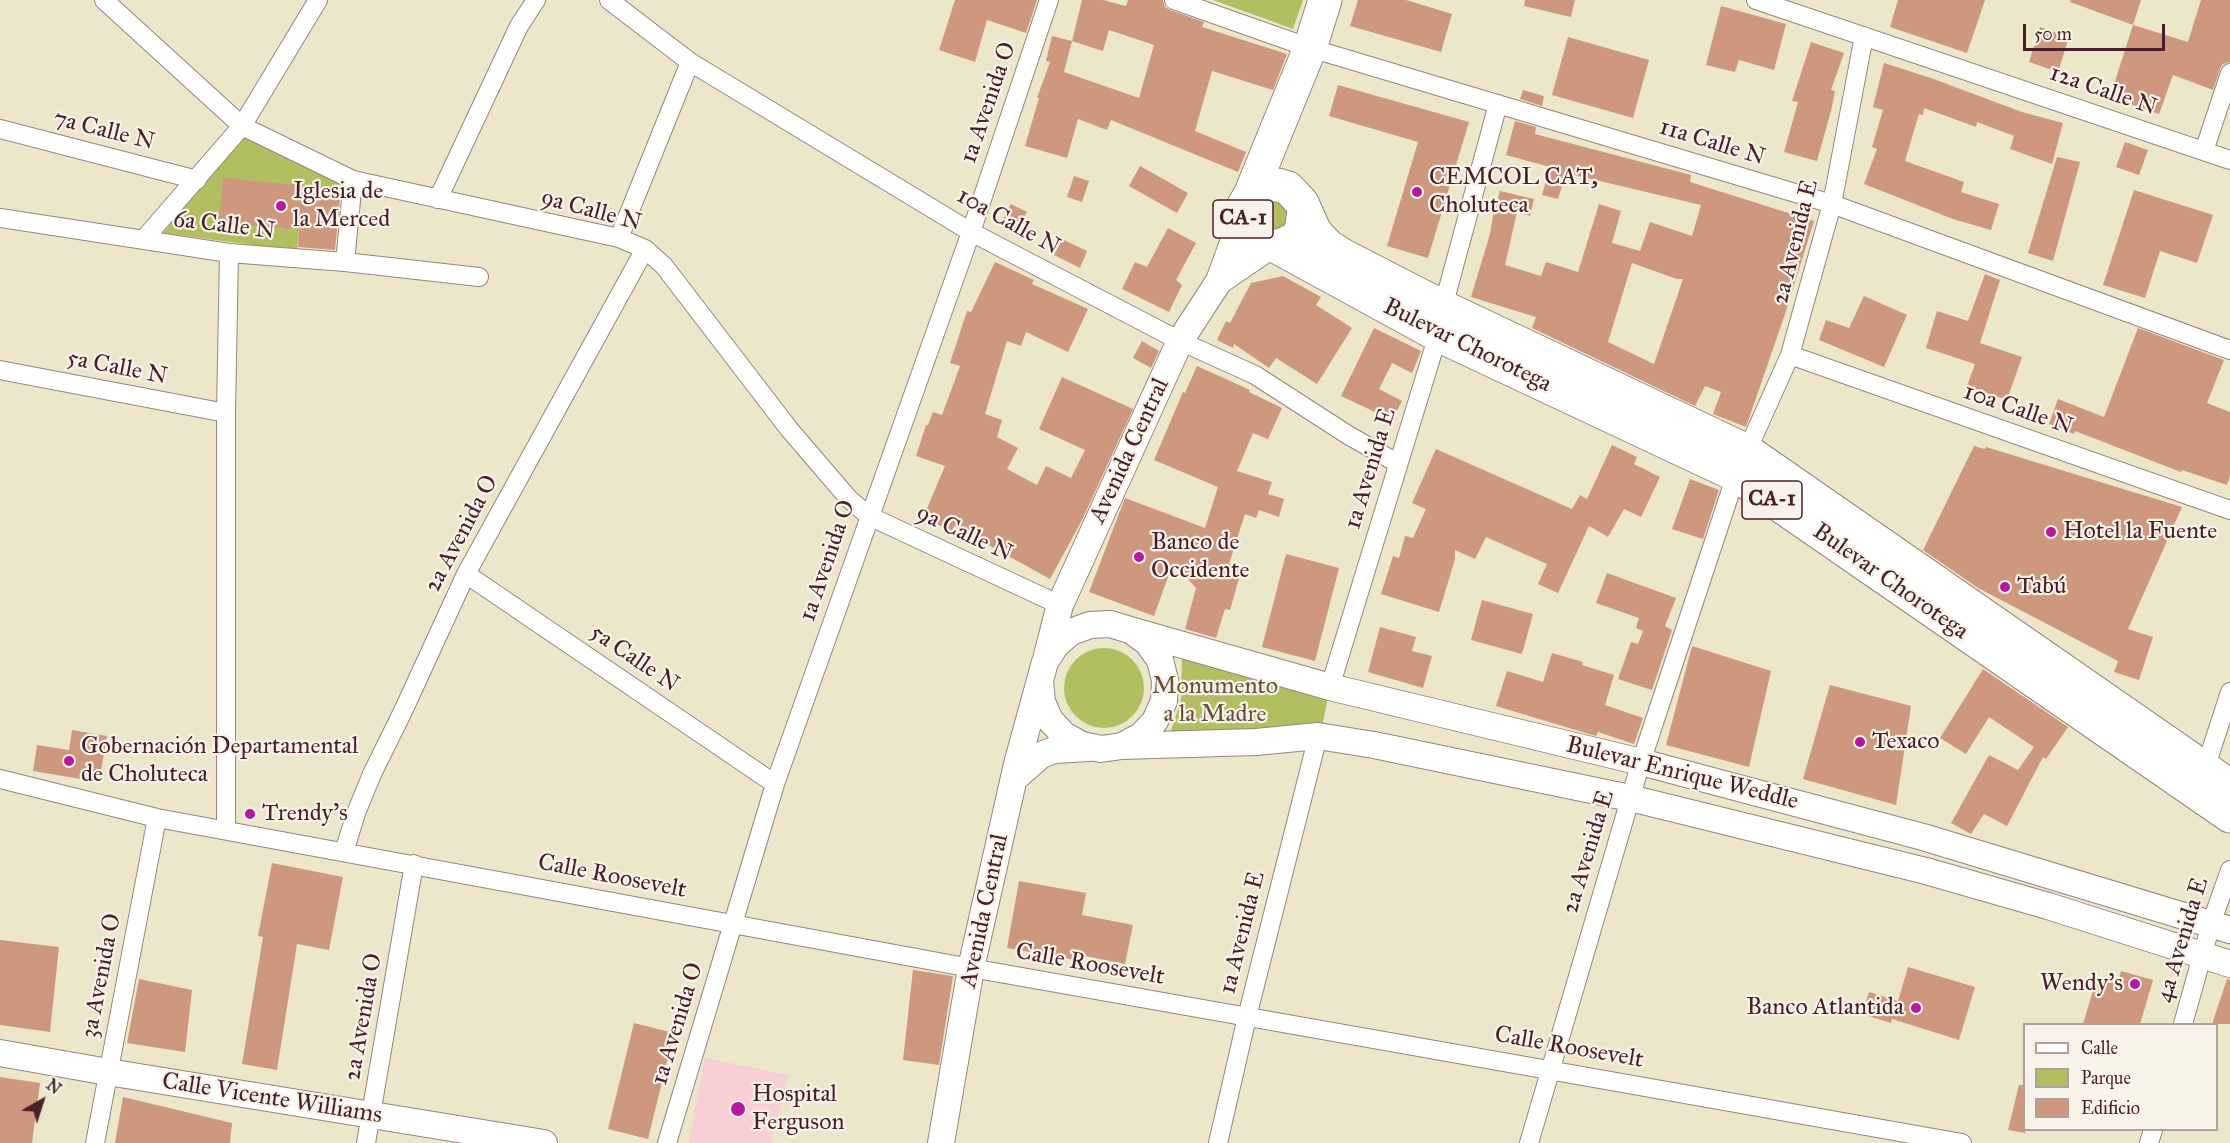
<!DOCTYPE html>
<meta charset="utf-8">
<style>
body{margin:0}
#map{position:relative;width:2230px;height:1143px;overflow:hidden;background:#ece7cb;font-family:"IM FELL Great Primer",serif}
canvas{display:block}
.legend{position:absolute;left:2023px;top:1023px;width:195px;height:108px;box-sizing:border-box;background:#f7f3e8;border:2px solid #b29e9c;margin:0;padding:8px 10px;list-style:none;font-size:18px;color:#4a1f2b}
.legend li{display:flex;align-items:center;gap:12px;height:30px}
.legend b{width:30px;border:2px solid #b29e9c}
.north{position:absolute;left:12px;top:1071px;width:60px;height:60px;-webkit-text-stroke:4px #f7f3e8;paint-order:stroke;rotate:39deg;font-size:16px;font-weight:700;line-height:24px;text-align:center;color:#4a1f2b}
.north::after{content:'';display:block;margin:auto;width:21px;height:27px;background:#4a1f2b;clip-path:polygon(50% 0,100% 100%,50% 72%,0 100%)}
.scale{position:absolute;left:2023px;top:24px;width:142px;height:27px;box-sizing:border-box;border:3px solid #4a1f2b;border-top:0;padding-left:8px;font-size:18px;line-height:21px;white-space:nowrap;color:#4a1f2b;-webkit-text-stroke:4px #f7f3e8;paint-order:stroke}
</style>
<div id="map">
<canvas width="2230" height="1143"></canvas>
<ul class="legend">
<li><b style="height:8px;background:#fff"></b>Calle</li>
<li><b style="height:16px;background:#b1bf61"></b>Parque</li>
<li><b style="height:16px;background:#ce987e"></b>Edificio</li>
</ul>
<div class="north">N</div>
<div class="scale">50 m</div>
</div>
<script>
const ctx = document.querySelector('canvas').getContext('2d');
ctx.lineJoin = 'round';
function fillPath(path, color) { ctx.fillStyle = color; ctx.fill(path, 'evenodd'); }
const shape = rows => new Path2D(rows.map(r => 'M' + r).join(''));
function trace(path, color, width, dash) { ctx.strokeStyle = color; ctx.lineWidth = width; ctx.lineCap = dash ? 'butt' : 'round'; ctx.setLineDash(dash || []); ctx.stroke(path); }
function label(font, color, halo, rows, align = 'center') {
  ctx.font = font + ' "IM FELL Great Primer",serif'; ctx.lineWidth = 4.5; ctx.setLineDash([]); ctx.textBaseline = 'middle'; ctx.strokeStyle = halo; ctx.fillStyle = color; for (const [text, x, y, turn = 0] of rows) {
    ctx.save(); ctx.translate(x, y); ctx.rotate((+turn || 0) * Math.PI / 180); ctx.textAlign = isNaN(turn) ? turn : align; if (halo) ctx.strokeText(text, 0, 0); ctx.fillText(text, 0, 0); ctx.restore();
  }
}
fillPath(shape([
 [705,1058,789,1075,771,1143,689,1143]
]), '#f7cfd4');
fillPath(shape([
 [1213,0,1303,0,1293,29],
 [241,136,343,185,342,189,223,179,220,223,299,230,297,251,163,233],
 [1266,194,1297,212,1276,241,1250,211],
 '1064 688a40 40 0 1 1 80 0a40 40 0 1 1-80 0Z',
 [1182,658,1328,696,1322,728,1169,737,1181,700]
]), '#b1bf61');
fillPath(shape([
 [955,0,1037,0,1026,33,987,20,975,62,939,50],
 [1082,0,1103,0,1126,6,1128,0,1163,0,1165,7,1170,10,1204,22,1202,27,1287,54,1273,90,1212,71,1195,131,1246,152,1238,172,1111,120,1107,130,1078,119,1067,158,1025,146,1039,98,1037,98,1050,62,1046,61,1052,36,1072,41],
 [1109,30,1154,45,1139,98,1064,72,1072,41,1103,51],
 [1358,0,1406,0,1452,14,1441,52,1350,26],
 [1525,0,1575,0,1571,17,1524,6],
 [1898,0,1985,0,1967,53,1890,27],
 [2071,0,2141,0,2133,25,2070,2],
 [2201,0,2230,0,2230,62,2223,64,2220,69,2213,90,2173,75,2159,114,2110,97,2133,25,2188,42],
 [1721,6,1786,24,1774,70,1739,60,1735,72,1706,65],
 [2040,27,2069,37,2058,72,2029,62],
 [1568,37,1649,60,1633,118,1552,95],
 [1811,42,1844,53,1831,90,1835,91,1831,111,1817,161,1784,152,1798,102,1792,101],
 [1884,63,1931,78,2022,112,2063,123,2052,164,2010,149,2014,136,1977,122,1976,127,1924,108,1923,115,1919,114,1905,161,1964,182,1961,192,1999,204,1991,230,1953,219,1864,184,1877,149,1872,147,1883,110,1873,107],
 [1338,85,1469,122,1428,258,1387,246,1418,142,1329,116],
 [1523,90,1544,96,1542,106,1520,99],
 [1515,121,1536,127,1535,134,1691,175,1690,182,1814,221,1785,314,1746,427,1713,414,1721,392,1705,386,1695,406,1532,328,1536,317,1471,297,1490,234,1493,216,1500,191,1534,199,1530,216,1517,212,1505,265,1541,276,1546,262,1578,272,1599,204,1621,211,1612,243,1640,251,1650,222,1692,236,1701,205,1566,173,1558,199,1542,195,1550,167,1506,155],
 [1632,263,1677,279,1683,279,1654,364,1608,342],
 [2125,142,2148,150,2139,175,2116,167],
 [2057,157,2080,162,2053,261,2028,253],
 [1140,166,1188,193,1177,213,1129,186],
 [1074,176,1089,181,1082,202,1067,197],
 [223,178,341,189,335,250,298,247,299,230,219,223],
 [2134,190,2213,215,2197,263,2160,251,2145,298,2103,285],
 [1011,204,1027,212,1018,227,1003,219],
 [1168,228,1196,243,1176,280,1182,285,1169,312,1122,289,1135,262,1147,267],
 [1062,239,1087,251,1080,268,1054,255],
 [995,262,1034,280,1032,284,1088,309,1068,352,1026,332,1021,346,1007,341,985,414,1002,420,997,437,1018,448,1007,469,1037,485,1046,466,1071,478,1085,450,1039,429,1062,377,1133,409,1082,520,1050,579,954,526,952,531,923,518,945,466,916,456,926,425,928,425,933,412,942,415,960,366,950,363,967,311,971,312],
 [1985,274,2000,280,1980,343,2022,357,2007,400,1967,386,1975,364,1926,348,1937,311,1968,321],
 [1283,276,1321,297,1316,305,1352,328,1317,384,1276,358,1269,368,1234,344,1233,348,1217,340,1226,321,1230,323,1251,283],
 [1864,296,1907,315,1884,367,1819,340,1826,320,1849,328],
 [1374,328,1421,351,1412,373,1392,363,1379,389,1402,401,1392,420,1341,396],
 [2138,328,2224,360,2207,403,2230,412,2230,476,2227,485,2182,470,2181,472,2075,431,2074,434,2049,424,2058,399,2104,417],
 [1142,341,1159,351,1151,368,1133,358],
 [1197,366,1250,390,1249,392,1282,408,1268,439,1253,433,1237,471,1272,482,1268,494,1284,499,1279,517,1259,510,1256,518,1245,514,1229,564,1242,568,1230,610,1225,609,1216,638,1185,629,1196,588,1173,563,1154,616,1089,592,1125,498,1205,528,1218,487,1154,460,1183,392,1185,393],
 [1612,445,1637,457,1634,464,1660,477,1641,517,1624,509,1608,537,1589,526,1558,593,1538,584,1547,564,1486,537,1475,559,1455,550,1455,559,1439,612,1381,594,1393,556,1399,558,1405,536,1413,538,1426,509,1412,503,1436,449,1572,509,1580,495,1587,499],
 [1974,446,1985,449,1986,447,2182,507,2128,629,2153,637,2139,680,2114,672,2118,661,1978,588,1923,550],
 [1690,479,1719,490,1703,539,1672,529],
 [1286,554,1339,568,1315,661,1262,647],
 [1607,573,1676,598,1665,626,1672,630,1652,690,1618,679,1631,642,1638,644,1643,631,1636,628,1639,618,1596,603],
 [1482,600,1533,614,1522,654,1471,640],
 [1380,627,1416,637,1412,651,1432,656,1423,688,1368,672],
 [1692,646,1771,671,1749,767,1666,745],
 [1552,653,1583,662,1582,665,1614,675,1605,705,1643,718,1634,744,1598,732,1596,736,1589,734,1496,706,1507,671,1543,682],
 [1983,669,2068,727,2046,759,2043,757,2007,826,1984,814,1971,834,1951,823,1989,755,2018,770,2034,747,1989,717,1966,754,1940,738],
 [1830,685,1911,706,1896,805,1803,779],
 [72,730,107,736,99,782,33,771,37,745,69,750],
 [272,863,343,877,329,950,297,944,277,1070,242,1064,263,937,258,936],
 [1019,881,1086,893,1082,915,1133,925,1125,964,1076,954,1075,960,1007,948],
 [0,940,59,947,50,1032,0,1025],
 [1908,967,1975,987,1959,1040,1892,1019,1891,1023,1862,1014,1869,992,1898,1001],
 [913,970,953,976,939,1065,903,1060],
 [2121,971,2153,980,2140,1024,2083,1024,2097,977,2118,983],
 [139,979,192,990,185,1052,127,1043],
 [2227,979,2230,980,2230,1024,2212,1024],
 [634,1023,674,1033,648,1139,608,1129],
 [0,1077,40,1083,32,1143,0,1143],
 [2019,1085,2025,1085,2025,1133,2008,1130],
 [123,1097,232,1123,230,1143,115,1143]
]), '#ce987e');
const street = shape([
 [104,0,242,126,353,180,619,238,645,249,664,266,789,429,849,499,869,516,1060,605],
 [609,0,690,62,971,232,1180,341,1255,375,1348,435,1397,463],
 [1174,0,1310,48,1832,204,2230,350],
 [1756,0,2230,160],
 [0,129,197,180],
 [2204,151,2230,73],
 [438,199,519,26,536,0],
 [0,218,229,253,345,262,479,277],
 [619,238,690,62],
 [144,239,242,126,318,0],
 [345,262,353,180],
 [1443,307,1498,104],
 [1790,355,2230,510],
 [0,370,226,413],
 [1747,451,1790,355,1832,204,1864,36],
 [466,574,775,784],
 [1330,687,1438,335],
 [2205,769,2230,692],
 [0,779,157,818,971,968,1962,1143],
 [226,830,226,413,229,253],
 [344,852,356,813,372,774,404,709,466,574,645,249],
 [2183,1024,2211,924,2230,870],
 [95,1143,157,818],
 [366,1143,414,864],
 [667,1143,775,784,971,232,1049,0],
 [1218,1143,1247,1017,1318,736],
 [1529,1143,1641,762,1736,475],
 [2149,1143,2153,1130]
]);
const secondary = shape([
 [1219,281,1270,246],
 [1130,630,1330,687,1641,762,1923,837,2230,930],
 [1047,655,1060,605,1180,341,1219,281,1243,215],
 [1122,746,1256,742,1318,736,1374,745,1630,798,1926,871,2048,906,2230,964],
 [1015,778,1041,755,1054,750,1089,748],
 [0,1053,108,1072,544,1143],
 [941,1143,971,968,1017,764,1045,662,1056,645,1071,632,1090,625,1110,624,1130,630,1147,642,1160,660,1165,680,1164,701,1155,721,1141,736,1122,746,1101,749,1082,745,1064,735,1050,720,1042,702,1040,681]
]);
const highway = shape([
 [1250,195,1310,48,1325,0],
 [1304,212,1301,231,1295,239,1277,247,1259,243,1250,236,1245,227,1243,215,1244,205,1250,195,1258,189,1268,185,1278,185,1288,188,1302,203,1315,232,1328,246,1344,256,1443,307,1747,451,2230,786],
 [1277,247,1438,335,1736,475,2230,816]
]);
trace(street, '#9b837b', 20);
trace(secondary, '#9b837b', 28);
trace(highway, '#9b837b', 35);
trace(street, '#fff', 18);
trace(secondary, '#fff', 26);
trace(highway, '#fff', 33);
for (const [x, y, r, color] of [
 [1417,192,6,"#b5179e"],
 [281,206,6,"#b5179e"],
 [2051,532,6,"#b5179e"],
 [1139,557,6,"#b5179e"],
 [2005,587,6,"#b5179e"],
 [1860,742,6,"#b5179e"],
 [69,761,6,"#b5179e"],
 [250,814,6,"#b5179e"],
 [2135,984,6,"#b5179e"],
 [1916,1008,6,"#b5179e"],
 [738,1109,8,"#b5179e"]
]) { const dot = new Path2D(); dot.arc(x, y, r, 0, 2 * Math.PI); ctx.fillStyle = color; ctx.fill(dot); trace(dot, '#f7f3e8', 2); }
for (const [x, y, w] of [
 [1243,219,60],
 [1772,500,60]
]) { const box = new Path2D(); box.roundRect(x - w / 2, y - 19, w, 38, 4.5); ctx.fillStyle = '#f7f3e8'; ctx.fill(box); trace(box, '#4a1f2b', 1.5); }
label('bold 22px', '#4a1f2b', null, [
 ["CA-1",1243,219],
 ["CA-1",1772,500]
]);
label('24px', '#4a1f2b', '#f7f3e8', [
 ["12a Calle N",2103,91,19],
 ["1a Avenida O",989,103,-71],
 ["7a Calle N",104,131,14],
 ["11a Calle N",1712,143,17],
 ["9a Calle N",591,211,15],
 ["10a Calle N",1008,222,29],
 ["6a Calle N",224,226,7],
 ["2a Avenida E",1796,242,-76],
 ["Bulevar Chorotega",1467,346,26],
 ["5a Calle N",117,368,11],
 ["10a Calle N",2018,410,19],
 ["Avenida Central",1130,451,-65],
 ["1a Avenida E",1371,469,-73],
 ["2a Avenida O",462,534,-62],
 ["9a Calle N",964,534,25],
 ["1a Avenida O",828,561,-71],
 ["Bulevar Chorotega",1890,582,35],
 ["5a Calle N",634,659,34],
 ["Bulevar Enrique Weddle",1682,774,14],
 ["2a Avenida E",1589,852,-73],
 ["Calle Roosevelt",612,877,11],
 ["Avenida Central",985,911,-78],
 ["1a Avenida E",1243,933,-76],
 ["4a Avenida E",2183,940,-73],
 ["Calle Roosevelt",1090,965,10],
 ["3a Avenida O",102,976,-79],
 ["2a Avenida O",364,1017,-80],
 ["1a Avenida O",678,1024,-73],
 ["Calle Roosevelt",1569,1048,10],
 ["Calle Vicente Williams",272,1099,9]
]);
label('24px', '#4a1f2b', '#f7f3e8', [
 ["CEMCOL CAT,",1429,178],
 ["Choluteca",1429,206],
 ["Iglesia de",293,192],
 ["la Merced",293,220],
 ["Hotel la Fuente",2063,532],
 ["Banco de",1151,543],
 ["Occidente",1151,571],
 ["Tabú",2017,587],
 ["Texaco",1872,742],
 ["Gobernación Departamental",81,747],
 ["de Choluteca",81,775],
 ["Trendy's",262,814],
 ["Wendy's",2123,984,"right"],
 ["Banco Atlantida",1904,1008,"right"],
 ["Hospital",752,1095],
 ["Ferguson",752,1123]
], 'left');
label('24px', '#694f3b', '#f7f3e8', [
 ["Monumento",1215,687],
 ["a la Madre",1215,715]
]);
</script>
